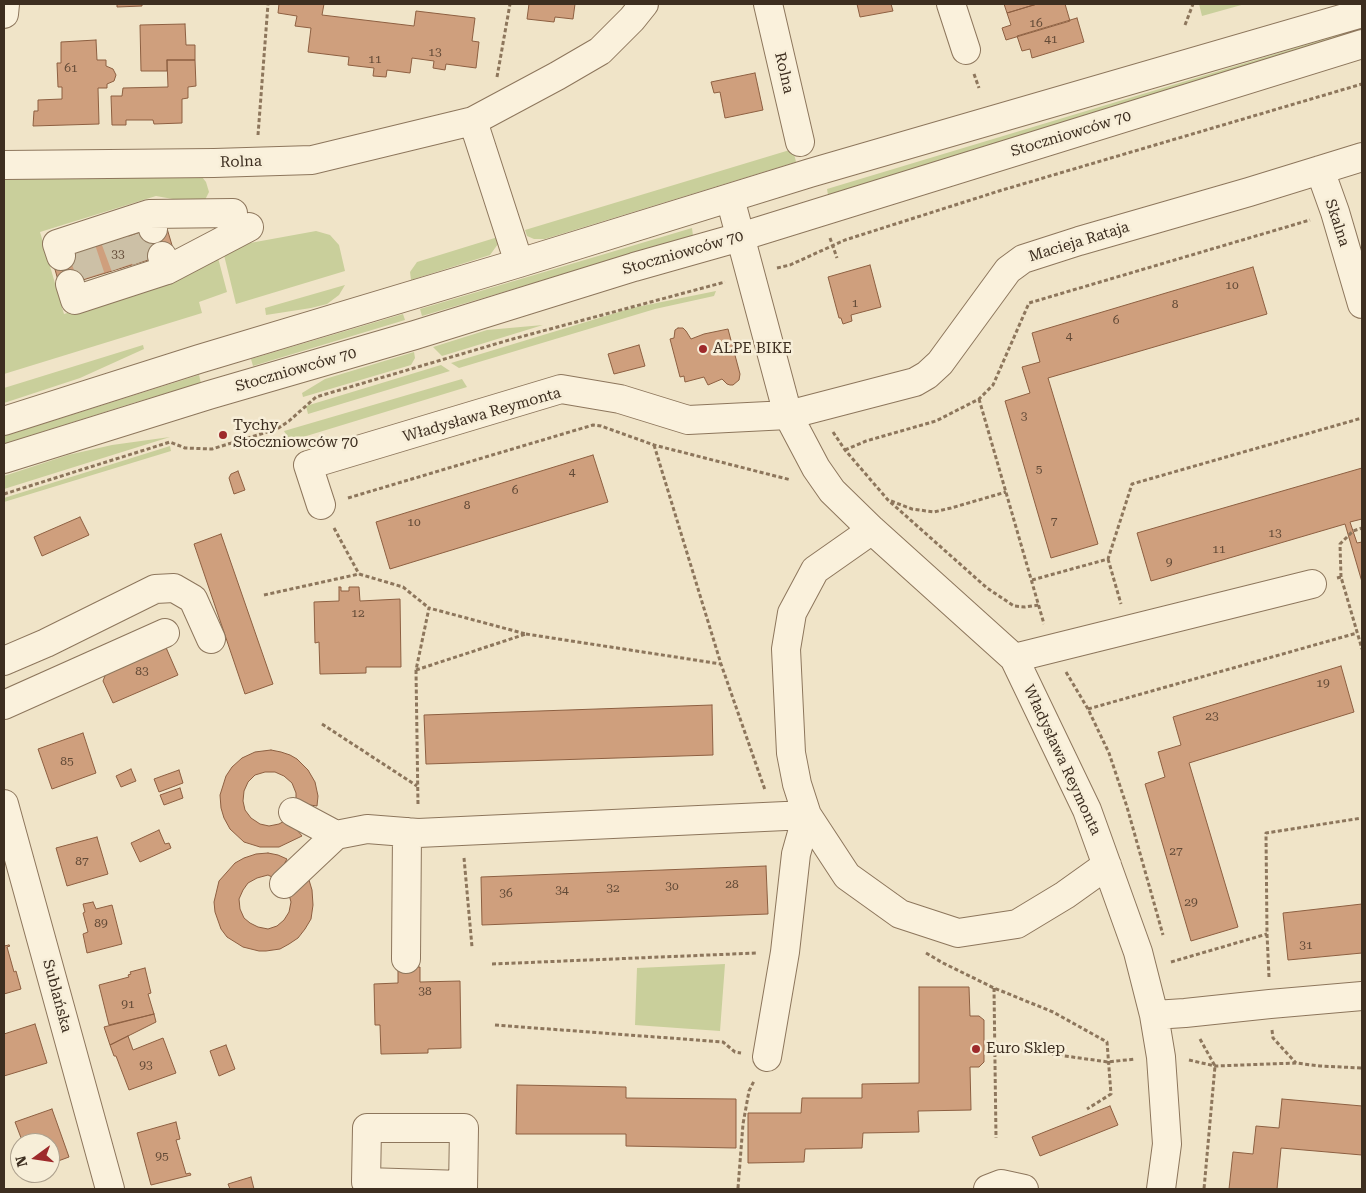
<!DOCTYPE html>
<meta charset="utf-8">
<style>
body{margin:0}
#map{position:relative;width:1366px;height:1193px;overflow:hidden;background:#f0e4c8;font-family:"Roboto Serif",serif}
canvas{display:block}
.frame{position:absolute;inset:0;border:5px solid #3d2e20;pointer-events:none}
.north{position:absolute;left:10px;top:1133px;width:50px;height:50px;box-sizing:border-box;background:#f7eed8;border:1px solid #ada18e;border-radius:50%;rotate:256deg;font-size:14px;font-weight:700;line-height:20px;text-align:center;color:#3d2e20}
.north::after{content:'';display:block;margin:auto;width:18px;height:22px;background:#9e2a2b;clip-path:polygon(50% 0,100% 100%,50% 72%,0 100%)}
</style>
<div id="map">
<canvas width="1366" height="1193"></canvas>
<div class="frame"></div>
<div class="north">N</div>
</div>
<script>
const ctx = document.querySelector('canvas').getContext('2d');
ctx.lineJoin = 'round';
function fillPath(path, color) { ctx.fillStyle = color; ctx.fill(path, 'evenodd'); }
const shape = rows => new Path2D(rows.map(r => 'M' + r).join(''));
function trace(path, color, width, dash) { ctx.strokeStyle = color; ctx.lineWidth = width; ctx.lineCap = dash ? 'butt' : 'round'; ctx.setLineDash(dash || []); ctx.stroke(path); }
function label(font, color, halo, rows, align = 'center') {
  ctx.font = font + ' "Roboto Serif",serif'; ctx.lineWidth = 5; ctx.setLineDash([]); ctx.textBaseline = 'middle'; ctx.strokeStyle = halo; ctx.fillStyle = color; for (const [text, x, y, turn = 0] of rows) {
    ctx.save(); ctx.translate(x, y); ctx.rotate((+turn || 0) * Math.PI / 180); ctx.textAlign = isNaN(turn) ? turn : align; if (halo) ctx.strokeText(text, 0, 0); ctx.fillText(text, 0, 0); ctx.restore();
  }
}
fillPath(shape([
 [1199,4,1245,4,1202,16],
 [1362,28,1362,35,828,195,827,189],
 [793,149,796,162,545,239,534,239,527,236,525,230],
 [4,172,202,177,206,182,209,192,205,200,195,203,156,196,40,232,64,314,179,279,217,254,227,292,199,302,202,313,4,374],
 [692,228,693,236,422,316,420,309],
 [316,231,330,235,339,245,345,271,236,304,223,251,228,247],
 [498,237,498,244,490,255,411,280,410,272,417,262],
 [345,285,339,295,327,304,311,308,266,315,265,308],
 [716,291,714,296,655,309,459,368,451,363,632,308],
 [403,314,405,320,253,366,251,359],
 [543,325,442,356,433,347,487,330],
 [143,345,144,349,80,378,4,403,4,388],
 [414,352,415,358,411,365,303,397,302,393,325,379],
 [441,365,450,371,308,414,306,406],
 [199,375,201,383,133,403,4,444,4,436],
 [462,379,467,387,290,441,284,431],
 [170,437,4,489,4,476,68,455,112,445],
 [170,446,171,451,4,502,4,498],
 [725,964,720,1031,635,1025,637,968]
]), '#c9cf9b');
const building = shape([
 [117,4,142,4,142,6,117,7,117,4],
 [279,4,324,4,322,15,414,26,416,11,475,18,472,41,479,42,476,68,446,64,445,70,433,68,434,61,412,58,410,73,387,70,386,77,373,76,374,68,348,65,349,57,308,52,311,28,295,26,297,16,278,13,279,4],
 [529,4,575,4,573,19,555,17,554,22,527,19,529,4],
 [857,4,891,4,893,11,860,17,857,4],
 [1004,4,1037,4,1007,13,1004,4],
 [1037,4,1065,4,1070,21,1006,40,1002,28,1011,25,1007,13,1037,4],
 [1077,18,1084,42,1032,58,1030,49,1022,51,1017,36,1077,18],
 [185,24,186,45,195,45,195,60,167,60,167,71,141,71,140,25,185,24],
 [96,40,97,60,106,60,106,66,113,69,116,75,114,81,107,84,107,88,98,88,99,124,33,126,34,111,38,111,38,100,62,99,62,87,58,87,57,63,61,63,61,42,96,40],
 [167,60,195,60,196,86,188,87,188,98,182,99,182,123,154,124,153,120,126,120,126,125,112,125,111,96,122,96,123,88,168,87,167,60],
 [755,73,763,110,725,118,720,92,714,93,711,82,755,73],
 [166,225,174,252,60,287,52,259,166,225],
 [870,265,881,307,851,315,852,321,843,324,841,318,839,318,828,277,870,265],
 [1253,267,1267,314,1048,378,1098,544,1051,558,1005,401,1030,393,1022,367,1040,362,1032,333,1253,267],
 [678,328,683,328,686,331,691,339,704,334,728,329,740,374,739,380,733,385,730,385,727,384,722,379,708,385,704,377,685,382,684,376,680,377,670,339,674,338,675,330,678,328],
 [639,345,645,366,614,374,608,354,639,345],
 [593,455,608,502,390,569,376,522,593,455],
 [1362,468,1362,519,1350,522,1357,543,1362,542,1362,582,1345,524,1151,581,1137,533,1362,468],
 [238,471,245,490,234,494,229,478,231,474,238,471],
 [80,517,89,535,42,556,34,537,80,517],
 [221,534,273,684,245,694,194,544,221,534],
 [339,587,341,587,341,591,349,591,349,587,359,587,360,601,400,599,401,667,366,667,366,673,320,674,319,642,315,643,314,602,339,601,339,587],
 [164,643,178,675,113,703,103,681,108,668,164,643],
 [1341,666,1354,712,1189,763,1238,927,1191,941,1145,784,1165,777,1158,752,1181,745,1173,717,1341,666],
 [712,705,713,755,426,764,424,715,712,705],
 [83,733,96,773,52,789,38,749,83,733],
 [271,750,281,752,290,755,297,759,308,770,315,782,318,796,317,806,296,803,296,793,292,783,284,776,275,772,265,772,255,775,248,782,244,791,243,801,245,810,251,818,260,824,269,826,279,824,288,819,302,836,279,847,260,847,244,842,230,829,224,818,221,808,220,795,226,776,232,767,242,758,255,752,271,750],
 [131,769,136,781,121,787,116,776,131,769],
 [179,770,183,783,159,792,154,779,179,770],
 [180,788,183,798,164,805,160,795,180,788],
 [159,830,165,844,169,843,171,848,140,862,131,843,159,830],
 [97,837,108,874,67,886,56,848,97,837],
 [268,853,278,855,287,859,276,879,268,875,257,878,248,883,243,890,239,899,240,909,244,918,250,923,258,927,268,929,277,926,284,920,289,912,291,902,288,891,309,880,312,890,313,905,311,919,305,929,298,938,289,944,280,949,266,951,259,951,243,947,227,937,221,929,215,912,214,902,219,881,235,863,244,858,256,854,268,853],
 [766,866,768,914,482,925,481,877,766,866],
 [93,902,96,909,112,905,122,944,87,953,83,934,88,932,83,913,85,912,83,904,93,902],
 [1362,904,1362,953,1288,960,1283,913,1362,904],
 [9,945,10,946,7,947,14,972,16,971,21,989,4,994,4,946,9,945],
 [398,967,420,967,420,982,460,981,461,1048,428,1049,428,1053,381,1054,380,1025,375,1025,374,984,398,983,398,967],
 [145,968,151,993,148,994,154,1014,109,1025,99,985,129,977,128,975,131,974,130,972,145,968],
 [919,987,969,987,970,1016,979,1016,984,1020,984,1062,979,1067,970,1067,971,1110,918,1111,919,1132,863,1133,862,1148,805,1149,804,1162,748,1163,748,1113,801,1113,802,1098,862,1098,862,1084,919,1083,919,987],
 [154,1014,156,1022,110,1045,104,1027,154,1014],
 [35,1024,47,1063,4,1076,4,1034,35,1024],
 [128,1036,133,1050,163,1038,176,1073,129,1090,116,1056,114,1056,110,1045,128,1036],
 [226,1045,235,1069,219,1076,210,1051,226,1045],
 [517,1085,626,1087,626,1098,736,1099,736,1148,626,1146,626,1134,516,1134,517,1085],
 [1282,1099,1362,1106,1362,1155,1281,1148,1277,1189,1229,1189,1233,1152,1253,1154,1256,1126,1279,1128,1282,1099],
 [1110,1106,1118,1125,1040,1156,1032,1137,1110,1106],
 [52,1109,69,1157,50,1164,50,1143,23,1143,15,1122,52,1109],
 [176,1122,180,1139,176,1140,186,1174,190,1173,191,1175,151,1185,137,1133,176,1122],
 [20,1147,20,1161,19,1162,15,1149,20,1147],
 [251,1177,254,1189,230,1189,228,1184,251,1177]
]);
fillPath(building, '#cf9f7d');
trace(building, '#8d5f41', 1);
trace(shape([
 [136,234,146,261],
 [115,240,125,267],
 [82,250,91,277]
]), '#ccc0a6', 28, [28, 14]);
const minor = shape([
 [768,4,800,142],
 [951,4,966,50],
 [4,14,5,4],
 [473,121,519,263],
 [4,165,214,163,312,160,473,121,557,76,600,51,632,19,644,4],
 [1320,170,1335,212,1362,304],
 [730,198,788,415,816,468,832,491,872,530,1014,658,1087,810,1138,952,1154,1015,1161,1057,1167,1144,1161,1189],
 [153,229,149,214,233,213],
 [61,256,57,244,149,214],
 [162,256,167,270,249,227],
 [70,284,75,300,167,270],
 [4,421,199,359,519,263,810,173,1362,13],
 [4,459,209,395,415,335,634,267,740,237,1362,44],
 [321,505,308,465,561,389,620,399,688,420,788,415,915,382,927,375,940,363,1008,270,1023,259,1079,241,1249,192,1362,157],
 [872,530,815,570,792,613,786,649,791,753,797,784,807,815,847,876,900,914,958,933,1017,924,1065,895,1107,865],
 [1014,658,1312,584],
 [4,661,46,643,155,589,174,588,193,599,211,639],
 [4,705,165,633],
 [4,804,110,1189],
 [293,812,336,835],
 [284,884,336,835,367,829,418,833,807,815],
 [406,959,407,832],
 [1154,1015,1185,1013,1270,1004,1362,996],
 [767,1057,785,952,796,854,807,815],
 [462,1185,366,1182,367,1128,464,1128,463,1189],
 [988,1189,1001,1184,1024,1189]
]);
trace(minor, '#8d765c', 30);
trace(shape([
 [1185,25,1193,4],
 [974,74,979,88],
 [497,77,510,4],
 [258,135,268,4],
 [830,238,837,258],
 [777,268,790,265,845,240,999,191,1362,84],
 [979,399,1044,624],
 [833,432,845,450,888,500,987,588,1014,606,1025,607,1039,605],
 [654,445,721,664,765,790],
 [845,450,866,441,936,421,979,399,993,385,1029,303,1310,220],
 [4,494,170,442,185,448,212,449,277,429,289,421,316,397,509,340,725,282],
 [348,498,593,425,601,426,654,445,791,480],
 [891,501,912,509,934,512,951,508,1006,492],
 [334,528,359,574],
 [1108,559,1121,604],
 [1341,577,1340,544,1353,531,1362,528],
 [1337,578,1341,577,1362,649],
 [1032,580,1108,559,1132,484,1362,418],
 [264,595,359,574,403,587,429,608],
 [526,634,721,664],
 [416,670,526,634,429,608,416,670,418,805],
 [1066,672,1088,709,1109,753,1127,807,1163,935],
 [1088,709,1357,633],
 [322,724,417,786],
 [464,858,472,947],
 [926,953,943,963,994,988,1053,1012,1107,1042,1111,1094,1087,1109],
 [1171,962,1267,934],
 [492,964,757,953],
 [1269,977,1267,934,1266,833,1362,818],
 [994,988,996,1138],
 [495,1025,723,1042,735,1052,741,1053],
 [1272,1030,1273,1038,1296,1063],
 [1200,1039,1215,1066,1204,1189],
 [994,1046,1108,1062,1135,1059],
 [1189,1060,1215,1066,1296,1063,1320,1066,1362,1068],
 [738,1188,743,1124,749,1091,754,1081]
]), '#8d765c', 3, [4, 2.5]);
trace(minor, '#faf1dc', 28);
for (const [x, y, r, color] of [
 [703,349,5,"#9e2a2b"],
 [223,435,5,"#9e2a2b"],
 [976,1049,5,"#9e2a2b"]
]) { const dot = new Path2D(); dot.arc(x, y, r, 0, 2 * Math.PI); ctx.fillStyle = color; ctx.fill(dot); trace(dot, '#f7eed8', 2); }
label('12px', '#624a37', null, [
 ["16",1036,23],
 ["41",1051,39],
 ["13",435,52],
 ["11",375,59],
 ["61",71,68],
 ["33",118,254],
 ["10",1232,285],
 ["1",855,303],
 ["8",1175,304],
 ["6",1116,320],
 ["4",1069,336],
 ["3",1024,416],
 ["5",1039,469],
 ["4",572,472],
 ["6",515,490],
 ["8",467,505],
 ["7",1054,521],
 ["10",414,522],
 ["13",1275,533],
 ["11",1219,549],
 ["9",1169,562],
 ["12",358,613],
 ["83",142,671],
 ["19",1323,683],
 ["23",1212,716],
 ["85",67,761],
 ["27",1176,851],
 ["87",82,861],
 ["28",732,884],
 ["30",672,886],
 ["32",613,888],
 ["34",562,890],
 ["36",506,893],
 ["29",1191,902],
 ["89",101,923],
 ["31",1306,945],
 ["38",425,991],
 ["91",128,1004],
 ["93",146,1065],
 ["95",162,1156]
]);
label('15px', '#3d2e20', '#f7eed8', [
 ["Rolna",784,73,77],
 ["Stoczniowców 70",1071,134,-17],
 ["Rolna",241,162,-2],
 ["Skalna",1337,223,72],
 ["Macieja Rataja",1079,242,-17],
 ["Stoczniowców 70",683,253,-16],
 ["Stoczniowców 70",296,370,-16],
 ["Władysława Reymonta",482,415,-16],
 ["Władysława Reymonta",1062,760,65],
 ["Sublańska",57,996,75]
]);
label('15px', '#3d2e20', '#f7eed8', [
 ["ALPE BIKE",713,349],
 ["Tychy",233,426],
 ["Stoczniowców 70",233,443],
 ["Euro Sklep",986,1049]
], 'left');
</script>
